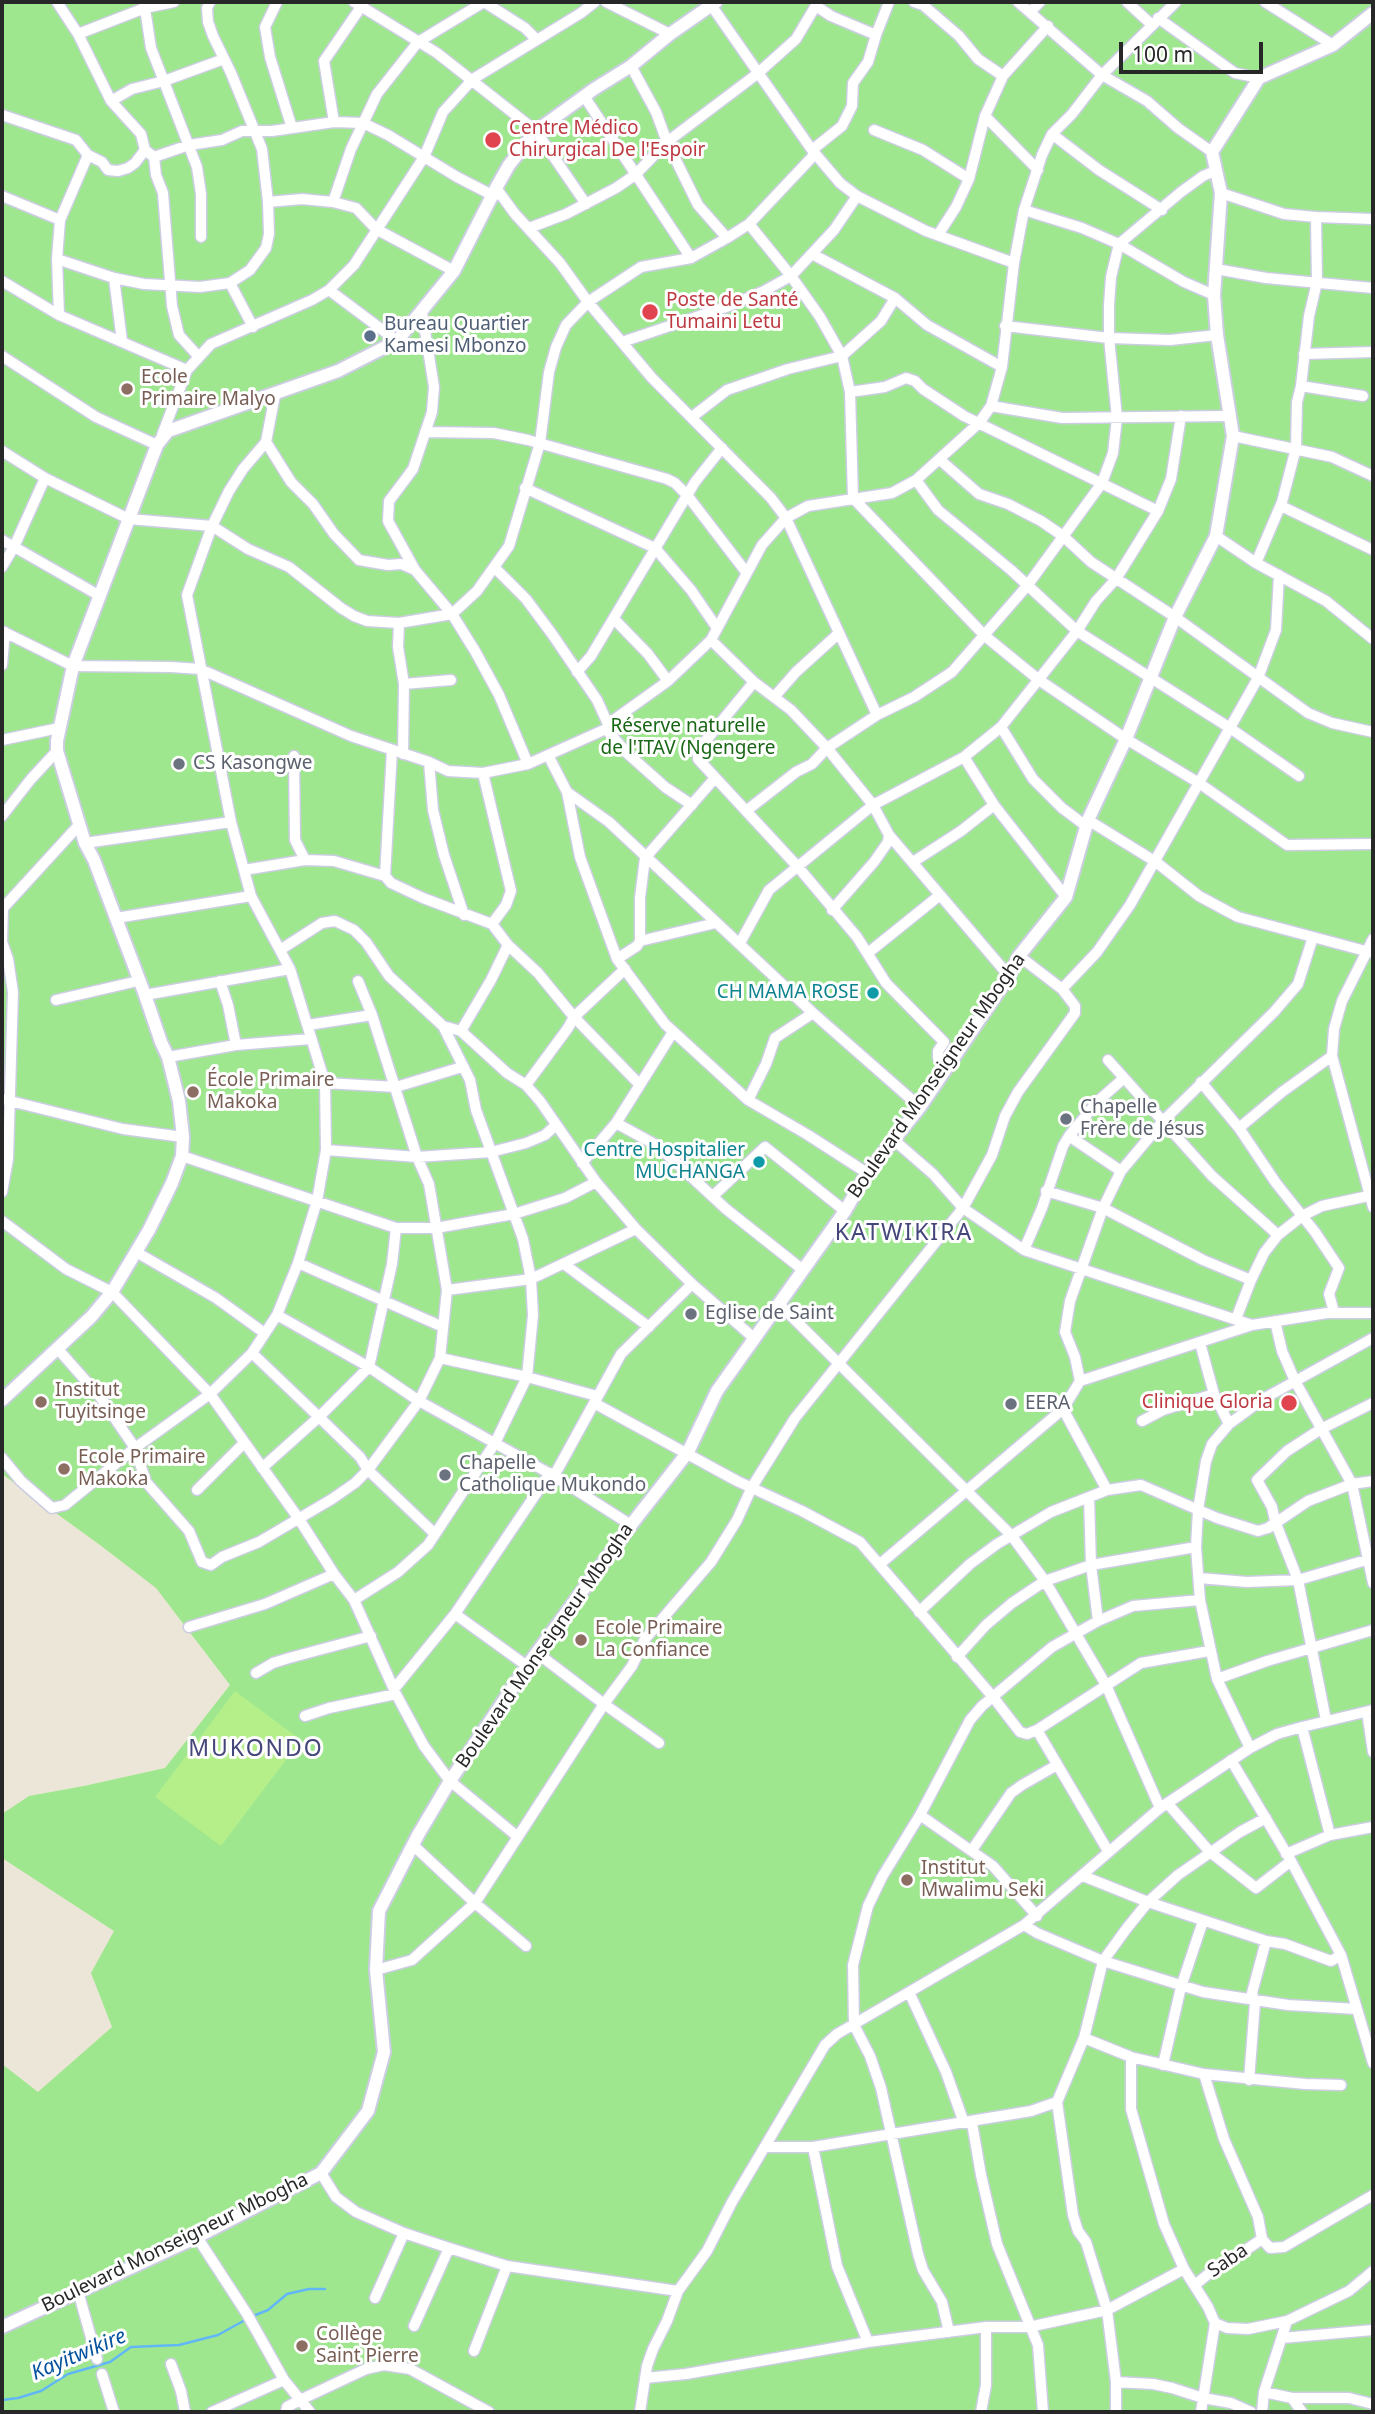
<!DOCTYPE html>
<meta charset="utf-8">
<style>
body{margin:0}
#map{position:relative;width:1375px;height:2414px;overflow:hidden;background:#ebe6d7;font-family:"Noto Sans",sans-serif}
canvas{display:block}
.frame{position:absolute;inset:0;border:4px solid #272727;pointer-events:none}
.scale{position:absolute;left:1119px;top:42px;width:144px;height:32px;box-sizing:border-box;border:4px solid #272727;border-top:0;padding-left:9px;font-size:21px;line-height:24px;white-space:nowrap;color:#272727;-webkit-text-stroke:5px #fff;paint-order:stroke}
</style>
<div id="map">
<canvas width="1375" height="2414"></canvas>
<div class="frame"></div>
<div class="scale">100 m</div>
</div>
<script>
const ctx = document.querySelector('canvas').getContext('2d');
ctx.lineJoin = 'round';
function fillPath(path, color) { ctx.fillStyle = color; ctx.fill(path, 'evenodd'); }
const shape = rows => new Path2D(rows.map(r => 'M' + r).join(''));
function trace(path, color, width, dash) { ctx.strokeStyle = color; ctx.lineWidth = width; ctx.lineCap = dash ? 'butt' : 'round'; ctx.setLineDash(dash || []); ctx.stroke(path); }
function label(font, color, halo, rows, align = 'center') {
  ctx.font = font + ' "Noto Sans",sans-serif'; ctx.lineWidth = 6; ctx.setLineDash([]); ctx.textBaseline = 'middle'; ctx.strokeStyle = halo; ctx.fillStyle = color; for (const [text, x, y, turn = 0] of rows) {
    ctx.save(); ctx.translate(x, y); ctx.rotate((+turn || 0) * Math.PI / 180); ctx.textAlign = isNaN(turn) ? turn : align; if (halo) ctx.strokeText(text, 0, 0); ctx.fillText(text, 0, 0); ctx.restore();
  }
}
fillPath(shape([
 [2,2,1373,2,1373,2412,2,2412,2,2064,38,2092,112,2027,91,1973,114,1931,2,1858,2,1814,29,1796,84,1786,165,1768,230,1685,156,1588,100,1545,2,1474]
]), '#9fe78f');
fillPath(shape([
 [235,1691,301,1740,221,1846,155,1797]
]), '#b4ef89');
trace(shape([
 [253,2316,268,2310,287,2294,309,2289,325,2289],
 [2,2400,18,2398,41,2391,68,2374,110,2362,131,2347,179,2345,218,2335,247,2319]
]), '#61b7f6', 2.5);
const minor = shape([
 [57,2,78,34,111,101,141,134,145,150,154,157,156,175,163,193,172,306,179,335,198,356],
 [144,2,151,48,197,167,201,194,201,237],
 [277,2,265,27,270,57,292,128],
 [354,2,437,53,536,131,586,204],
 [484,2,525,28,536,39],
 [606,2,670,34],
 [914,2,923,5,959,36,978,59,1003,76],
 [1018,2,1102,75,1147,101,1178,128,1212,152],
 [1127,2,1152,25],
 [1265,2,1333,45],
 [711,5,812,150,840,183,857,196,926,231,1014,263],
 [1030,12,1040,2],
 [1158,18,1235,73,1259,78],
 [78,34,145,8,174,2],
 [876,35,889,2],
 [631,66,656,112,667,142,698,205,727,238,749,224,815,154],
 [584,96,691,258],
 [111,101,132,89,164,81,224,59],
 [2,115,76,140,88,155,102,162,108,170,118,171,128,168,135,163,145,150],
 [985,116,1038,170],
 [334,122,324,61,363,4],
 [874,130,923,150,969,179],
 [1052,134,1099,170,1162,210],
 [812,150,842,126,852,106,853,83,868,62,876,35,831,16,816,6],
 [154,157,189,145,222,140,242,131,272,131,334,122,363,123,388,135,457,177,494,196],
 [496,188,515,214,560,263,588,302,652,378,771,498,786,518,877,715],
 [2,196,60,220],
 [268,202,302,199,333,202,356,208,376,229,454,271],
 [333,202,351,149,377,94,418,42,484,2],
 [1024,210,1082,228,1119,244,1184,282,1214,295],
 [1316,217,1373,219],
 [749,224,791,276,820,317,842,356,850,392,853,498,985,636,1039,680,1126,739,1199,783,1287,845,1373,844],
 [529,228,566,214,616,188,635,175,667,142,757,74,796,39,818,2],
 [938,235,956,207,969,179,985,116,1003,76,1048,26],
 [812,254,895,298,927,325,1002,367],
 [57,259,114,278,144,284,200,287,230,283,250,270,266,248,269,234,268,202,262,149,231,73,213,36,208,22,207,8,210,2],
 [1216,269,1266,278,1373,288],
 [114,278,122,341],
 [2,281,59,315,187,370],
 [230,283,253,327],
 [329,290,397,341],
 [422,312,434,387,432,412,413,469,389,501,388,521,415,570,452,614,475,651,499,695,528,764],
 [59,315,57,259,60,220,88,155],
 [1005,326,1109,338,1170,340,1217,335],
 [622,342,729,306,764,291,791,276,834,230,857,196],
 [1304,354,1373,352],
 [2,356,96,417,157,445],
 [1301,386,1363,396],
 [850,392,885,387,906,378,915,381,923,389,964,416,1158,511],
 [991,406,1062,418,1228,416],
 [692,417,727,390,788,369,842,356,881,321,895,298],
 [425,432,494,433,528,440,667,479,675,483,687,495,746,572],
 [162,435,187,370,211,344,312,300,329,290,354,265,424,157,443,112,473,79,581,13,595,2],
 [1233,436,1332,457,1373,476],
 [266,442,291,482,313,504,334,534,359,560,388,565,401,564,415,570],
 [2,451,45,478,129,519,212,526,248,549,289,567,341,608,354,616,367,621,399,623],
 [939,459,979,494,1008,504,1041,521,1063,536,1091,562,1175,617,1308,713,1332,723,1373,732],
 [916,480,938,510,1011,570,1077,631,1230,728,1299,776],
 [525,488,655,548,691,590,717,628],
 [1281,506,1373,550],
 [1216,536,1256,563,1282,502,1296,448,1297,402,1301,386,1309,316,1317,282,1316,217,1284,214,1221,193],
 [2,540,100,596],
 [1256,563,1326,601,1373,639],
 [2,567,14,547,45,478],
 [494,567,526,599,552,634,597,700,608,724],
 [614,619,648,654,668,681],
 [2,631,73,666,171,667,200,669,351,736,429,762,448,771,483,773,528,764,606,729,608,724,668,681,711,640,762,545,786,518,808,506,892,493,916,480,979,423,991,406,1002,367,1014,263,1024,210,1042,155,1052,134,1072,114,1102,75,1176,2],
 [711,640,754,682,791,710,827,748,873,805,889,835,1009,976],
 [2,665,5,632],
 [577,672,591,656,695,482,722,448],
 [754,682,698,750,698,759,798,867,857,937,886,983,944,1042,938,1051,938,1058,947,1067],
 [404,684,451,680],
 [775,696,796,672,838,634],
 [1001,727,1033,779,1062,808,1086,826],
 [606,729,627,753,665,787,692,805],
 [2,740,59,728],
 [403,754,404,684,398,647,399,623,452,614,477,591,509,546,540,443,549,372,556,347,566,325,588,302,641,267,691,258,727,238],
 [294,756,295,840,305,860],
 [549,757,567,792,609,822,813,1013,920,1107],
 [964,757,994,805,1066,897],
 [429,762,433,810,444,855,464,915],
 [483,773,511,891,506,905,492,924],
 [567,792,580,857,617,959,665,1024,748,1100,808,1135,867,1173],
 [746,811,796,772,812,764,827,748,877,715,914,697,952,672,1027,586,1102,483,1113,453,1117,418,1109,338,1109,305,1111,277,1119,244,1181,192,1203,176,1215,171],
 [2,816,31,779,57,751],
 [1088,820,1156,862,1199,896,1238,917,1373,953],
 [85,843,231,822],
 [913,862,961,831,994,805],
 [244,870,305,860,334,861,385,876,391,883,423,898,492,924,508,945,538,973,574,1017,640,1085],
 [385,876,392,750],
 [832,910,874,862,888,842,889,835],
 [116,918,251,896],
 [1373,939,1342,1001,1334,1029,1332,1056,1373,1207],
 [640,941,640,898,645,858,715,778],
 [2,942,8,959,13,992,8,1159,2,1192],
 [2,943,3,908,79,825],
 [740,943,769,890,873,805,964,757,1001,727,1077,631,1096,601,1116,579,1158,511,1171,479,1181,416],
 [280,950,322,923,335,921,354,930,366,942,389,976,443,1026,461,1031,507,1073,526,1085,540,1101,596,1182,636,1229,692,1284,755,1339],
 [868,953,940,895],
 [617,959,637,946,640,941,716,923],
 [220,981,228,1005,236,1045],
 [1062,989,1097,952,1130,905,1258,678,1276,630,1279,575],
 [145,995,290,969],
 [56,1000,138,981],
 [308,1025,372,1015],
 [461,1031,491,980,508,945],
 [168,1057,236,1045,310,1039],
 [1108,1060,1212,1176,1278,1235],
 [1201,1082,1239,1128,1276,1183,1315,1232,1339,1268,1329,1294,1334,1312],
 [325,1083,396,1087,462,1067],
 [526,1085,568,1028,574,1017,625,969],
 [2,1099,123,1129,183,1137],
 [748,1100,766,1064,775,1038,813,1013],
 [616,1123,658,1146,726,1209,803,1270],
 [1239,1128,1282,1092,1332,1056],
 [1069,1136,1121,1171],
 [895,1141,933,1174,963,1208,1024,1250,1252,1325],
 [326,1150,417,1157,491,1152,526,1143,545,1135,556,1125],
 [182,1156,396,1228,436,1228,514,1214,565,1198,596,1182],
 [582,1163,616,1123,673,1032],
 [1046,1191,1103,1208,1203,1260,1251,1280],
 [713,1196,765,1147,845,1211],
 [2,1221,66,1269,112,1292,210,1394,299,1519,334,1574,354,1600,396,1694,424,1746,450,1781,518,1837],
 [1024,1250,1042,1208,1063,1146,1069,1136,1098,1101,1124,1078],
 [136,1252,216,1298,263,1332],
 [298,1263,443,1327],
 [564,1264,649,1327],
 [447,1290,531,1279,636,1229],
 [780,1305,1011,1535,1045,1581,1106,1685,1160,1808],
 [277,1315,369,1367,419,1401,554,1476,631,1525],
 [1236,1319,1251,1280,1264,1253,1278,1235,1302,1216,1322,1206,1373,1195],
 [1275,1321,1282,1351,1295,1381,1352,1484,1373,1583],
 [1200,1343,1214,1394,1229,1424],
 [57,1348,101,1398,135,1448,146,1482,189,1531,202,1562,211,1565,222,1557,259,1542,332,1499,355,1483,368,1470,419,1401,440,1358,447,1290,429,1184,417,1157,372,1015,358,981],
 [252,1353,319,1417,360,1457,368,1470,434,1533],
 [440,1358,527,1377,597,1396],
 [1080,1381,1075,1357,1065,1332,1070,1301,1103,1208,1121,1171,1163,1121,1274,1012,1298,984,1313,937],
 [594,1403,737,1481,802,1511,860,1542,993,1697,1020,1732,1027,1734,1037,1730,1141,1663,1209,1651],
 [1063,1409,1107,1490],
 [1142,1421,1163,1410,1214,1394],
 [2,1458,21,1481,52,1508,65,1505,135,1448,210,1394,252,1353,277,1315,298,1263,317,1201,326,1150,325,1083,290,969,251,896,231,822,187,595,212,526,229,491,243,469,266,442,275,395],
 [262,1468,319,1417,369,1367,392,1264,396,1228],
 [554,1476,621,1354,692,1284],
 [197,1490,244,1443],
 [1089,1497,1091,1565,1098,1621],
 [880,1564,1063,1409,1080,1381,1252,1325,1327,1313,1373,1313],
 [1199,1578,1247,1582,1298,1580,1373,1558],
 [354,1600,398,1572,428,1545,495,1443,527,1377,533,1315,531,1279,523,1239,476,1110,470,1080,443,1026],
 [919,1612,970,1564,997,1544,1051,1512,1107,1490,1141,1485,1217,1518,1258,1531,1268,1528,1308,1501,1352,1484,1373,1481],
 [455,1614,527,1666],
 [189,1627,265,1604,334,1574],
 [957,1657,986,1625,1012,1603,1045,1581,1091,1565,1196,1547],
 [256,1673,273,1663,289,1658,371,1636],
 [1217,1679,1267,1661,1373,1630],
 [394,1689,455,1614,550,1473],
 [1367,1712,1373,1752],
 [305,1716,329,1708,396,1694],
 [1326,1720,1298,1580,1275,1521,1272,1507,1257,1480,1287,1451,1321,1429,1373,1403],
 [1302,1727,1330,1835],
 [1037,1730,1108,1851],
 [659,1743,604,1704,632,1666,645,1639,711,1562,737,1520,752,1487,795,1418,963,1208,992,1155,1005,1116,1018,1092,1075,1013,1075,1006,1062,989,1019,956],
 [1250,1748,1217,1679,1200,1600,1196,1547,1198,1510,1206,1461,1212,1444,1229,1424,1263,1399,1373,1338],
 [1231,1760,1291,1861,1341,1955,1373,2063],
 [1168,1804,1210,1852,1256,1888,1291,1861],
 [920,1815,993,1866,1037,1916],
 [413,1845,475,1903,526,1946],
 [972,1850,1011,1793,1022,1785,1057,1765],
 [1286,1854,1330,1835,1373,1827],
 [1083,1876,1148,1902,1266,1941,1285,1944,1331,1961,1341,1955],
 [1024,1925,1037,1933,1103,1961,1203,1992,1288,2005,1357,2009],
 [376,1970,412,1960,475,1903,604,1704,537,1653],
 [909,1992,946,2072,964,2123,972,2123,981,2175,997,2244,1038,2345,1043,2412],
 [1084,2038,1131,2057,1204,2074,1305,2084,1341,2085],
 [1131,2057,1131,2109,1164,2224,1184,2269,1208,2307,1215,2323,1201,2412],
 [1163,2065,1181,1987,1203,1921],
 [1204,2074,1224,2139,1258,2217,1262,2239,1270,2248,1284,2247,1373,2195],
 [1249,2080,1255,2003,1252,1993,1266,1941],
 [1057,2102,1073,2215,1078,2231,1086,2242,1107,2310,1116,2382,1116,2412],
 [765,2147,813,2147,1031,2111,1057,2102,1084,2038,1103,1961,1127,1928,1148,1902,1178,1875,1240,1832,1266,1818],
 [813,2147,837,2266,868,2342],
 [321,2173,336,2197,356,2212,404,2233,449,2248,507,2266,678,2291],
 [197,2237,247,2314,284,2380,310,2412],
 [1195,2285,1218,2266,1228,2262,1262,2239],
 [78,2291,97,2359],
 [375,2298,404,2233],
 [1215,2323,1227,2328,1248,2329,1287,2321,1349,2291,1373,2271],
 [414,2326,449,2248],
 [949,2332,942,2302,923,2270,918,2254,881,2088,870,2056,854,2025,853,1965,868,1906,882,1877,920,1815,970,1720,982,1706,1052,1647,1098,1621,1133,1606,1200,1600],
 [1282,2338,1373,2330],
 [474,2351,507,2266],
 [171,2364,181,2391,185,2412],
 [102,2374,114,2412],
 [645,2378,686,2374,868,2342,986,2327,1029,2327,1107,2310,1184,2269],
 [1116,2382,1153,2384,1172,2388,1203,2398,1231,2403,1251,2412],
 [1264,2392,1292,2398,1349,2398,1373,2404],
 [1292,2398,1302,2412],
 [212,2412,284,2380],
 [286,2412,287,2407,300,2400,366,2369,384,2365,410,2369,489,2412],
 [640,2412,647,2366,653,2349,667,2321,678,2291,707,2251,732,2202,825,2045,837,2034,1024,1925,1160,1808,1250,1748,1277,1734,1302,1727,1373,1710],
 [981,2412,986,2385,986,2327],
 [1262,2412,1264,2392,1287,2321]
]);
const tertiary = shape([
 [2,1400,91,1317,112,1292,149,1230,172,1183,182,1156,183,1137,179,1101,168,1057,161,1042,145,995,94,860,85,843,57,751,57,741,73,666,157,445,168,431,338,371,397,341,454,271,496,188,509,165,536,131,594,89,631,66,670,34,716,2],
 [2,2327,197,2237,321,2173,368,2111,384,2052,376,1970,379,1911,418,1835,450,1781,527,1666,631,1525,688,1452,717,1391,845,1211,867,1173,920,1107,1009,976,1019,956,1066,897,1088,820,1126,739,1175,617,1216,536,1233,436,1217,335,1214,295,1221,193,1212,152,1259,78,1333,45,1373,13]
]);
trace(minor, '#cccde2', 13);
trace(tertiary, '#cccde2', 16);
trace(minor, '#fff', 10);
trace(tertiary, '#fff', 12);
for (const [x, y, r, color] of [
 [493,140,9,"#e0444e"],
 [650,312,9,"#e0444e"],
 [370,336,7,"#5c6f8a"],
 [127,389,7,"#8d6e63"],
 [179,764,7,"#6b7280"],
 [873,993,7,"#0f9aa8"],
 [193,1092,7,"#8d6e63"],
 [1066,1119,7,"#6b7280"],
 [759,1162,7,"#0f9aa8"],
 [691,1314,7,"#6b7280"],
 [41,1402,7,"#8d6e63"],
 [1289,1403,9,"#e0444e"],
 [1011,1404,7,"#6b7280"],
 [64,1469,7,"#8d6e63"],
 [445,1475,7,"#6b7280"],
 [581,1640,7,"#8d6e63"],
 [907,1880,7,"#8d6e63"],
 [302,2346,7,"#8d6e63"]
]) { const dot = new Path2D(); dot.arc(x, y, r, 0, 2 * Math.PI); ctx.fillStyle = color; ctx.fill(dot); trace(dot, '#fff', 2.5); }
label('19px', '#be3a42', '#fff', [
 ["Centre Médico",509,129],
 ["Chirurgical De l'Espoir",509,151],
 ["Poste de Santé",666,301],
 ["Tumaini Letu",666,323],
 ["Clinique Gloria",1273,1403,"right"]
], 'left');
label('19px', '#4e5e75', '#fff', [
 ["Bureau Quartier",384,325],
 ["Kamesi Mbonzo",384,347]
], 'left');
label('19px', '#785e54', '#fff', [
 ["Ecole",141,378],
 ["Primaire Malyo",141,400],
 ["École Primaire",207,1081],
 ["Makoka",207,1103],
 ["Institut",55,1391],
 ["Tuyitsinge",55,1413],
 ["Ecole Primaire",78,1458],
 ["Makoka",78,1480],
 ["Ecole Primaire",595,1629],
 ["La Confiance",595,1651],
 ["Institut",921,1869],
 ["Mwalimu Seki",921,1891],
 ["Collège",316,2335],
 ["Saint Pierre",316,2357]
], 'left');
label('19px', '#186714', '#fff', [
 ["Réserve naturelle",688,727],
 ["de l'ITAV (Ngengere",688,749]
]);
label('19px', '#5b616d', '#fff', [
 ["CS Kasongwe",193,764],
 ["Chapelle",1080,1108],
 ["Frère de Jésus",1080,1130],
 ["Eglise de Saint",705,1314],
 ["EERA",1025,1404],
 ["Chapelle",459,1464],
 ["Catholique Mukondo",459,1486]
], 'left');
label('19px', '#0d838f', '#fff', [
 ["CH MAMA ROSE",859,993],
 ["Centre Hospitalier",745,1151],
 ["MUCHANGA",745,1173]
], 'right');
label('19px', '#272727', '#fff', [
 ["Boulevard Monseigneur Mbogha",937,1076,-55],
 ["Boulevard Monseigneur Mbogha",545,1646,-55],
 ["Boulevard Monseigneur Mbogha",175,2243,-26],
 ["Saba",1228,2261,-34]
]);
label('italic 21px', '#04519e', '#fff', [
 ["Kayitwikire",79,2355,-23]
]);
ctx.letterSpacing = '2px';
label('23px', '#45467a', '#fff', [
 ["KATWIKIRA",904,1233],
 ["MUKONDO",256,1749]
]);
ctx.letterSpacing = '0px';
</script>
